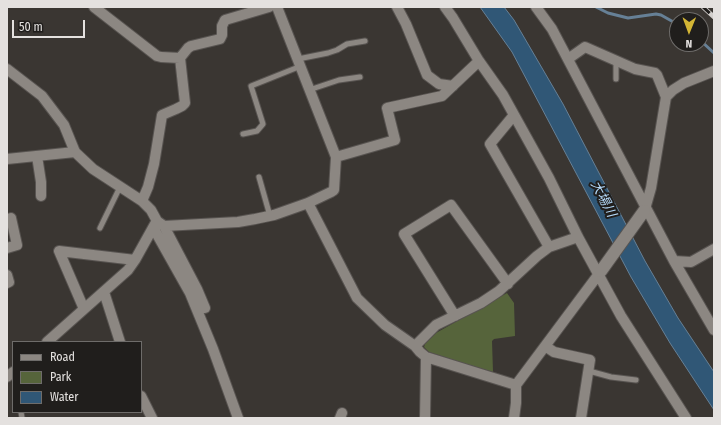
<!DOCTYPE html>
<meta charset="utf-8">
<style>
body{margin:0}
#map{position:relative;width:721px;height:425px;overflow:hidden;background:#3a3632;font-family:"Fira Sans Condensed",sans-serif}
canvas{display:block}
.frame{position:absolute;inset:0;border:8px solid #e4e1df;pointer-events:none}
.legend{position:absolute;left:12px;top:341px;width:130px;height:72px;box-sizing:border-box;background:#201e1c;border:1px solid #6e6c6a;margin:0;padding:5px 7px;list-style:none;font-size:12px;color:#e4e1df}
.legend li{display:flex;align-items:center;gap:8px;height:20px}
.legend b{width:20px;border:1px solid #6e6c6a}
.north{position:absolute;left:669px;top:12px;width:40px;height:40px;box-sizing:border-box;background:#201e1c;border:1px solid #6e6c6a;border-radius:50%;rotate:181deg;font-size:11px;font-weight:700;line-height:16px;text-align:center;color:#e4e1df}
.north::after{content:'';display:block;margin:auto;width:14px;height:18px;background:#d4b635;clip-path:polygon(50% 0,100% 100%,50% 72%,0 100%)}
.scale{position:absolute;left:12px;top:20px;width:73px;height:18px;box-sizing:border-box;border:2px solid #e4e1df;border-top:0;padding-left:5px;font-size:12px;line-height:14px;white-space:nowrap;color:#e4e1df;-webkit-text-stroke:3px #201e1c;paint-order:stroke}
</style>
<div id="map">
<canvas width="721" height="425"></canvas>
<div class="frame"></div>
<ul class="legend">
<li><b style="height:5px;background:#8c8782"></b>Road</li>
<li><b style="height:11px;background:#56643b"></b>Park</li>
<li><b style="height:11px;background:#305776"></b>Water</li>
</ul>
<div class="north">N</div>
<div class="scale">50 m</div>
</div>
<script>
const ctx = document.querySelector('canvas').getContext('2d');
ctx.lineJoin = 'round';
function fillPath(path, color) { ctx.fillStyle = color; ctx.fill(path, 'evenodd'); }
const shape = rows => new Path2D(rows.map(r => 'M' + r).join(''));
function trace(path, color, width, dash) { ctx.strokeStyle = color; ctx.lineWidth = width; ctx.lineCap = dash ? 'butt' : 'round'; ctx.setLineDash(dash || []); ctx.stroke(path); }
function label(font, color, halo, rows, align = 'center') {
  ctx.font = font + ' "Fira Sans Condensed","Noto Sans JP",sans-serif'; ctx.lineWidth = 4; ctx.setLineDash([]); ctx.textBaseline = 'middle'; ctx.strokeStyle = halo; ctx.fillStyle = color; for (const [text, x, y, turn = 0] of rows) {
    ctx.save(); ctx.translate(x, y); ctx.rotate((+turn || 0) * Math.PI / 180); ctx.textAlign = isNaN(turn) ? turn : align; if (halo) ctx.strokeText(text, 0, 0); ctx.fillText(text, 0, 0); ctx.restore();
  }
}
fillPath(shape([
 [507,293,514,303,515,336,494,339,492,341,493,372,466,364,429,352,424,347,425,344,436,333]
]), '#56643b');
const water = shape([
 [480,7,504,7,514,20,563,104,645,261,678,318,714,372,714,410,670,343,631,277,512,52,480,7]
]);
fillPath(water, '#305776');
trace(water, '#668096', 1);
trace(shape([
 [596,7,608,13,628,18,656,14,661,15,677,24],
 [701,41,714,53]
]), '#668096', 3);
const service = shape([
 [298,59,328,53,337,50,347,44,365,41],
 [616,61,616,79],
 [309,90,339,80,360,77],
 [243,134,257,131,263,124,251,86,301,66],
 [259,177,270,216],
 [100,228,120,187],
 [589,371,611,377,636,380],
 [21,412,22,418]
]);
const minor = shape([
 [94,7,157,56,161,57,180,58],
 [397,7,406,24,427,75,439,84,453,86],
 [445,7,453,18,479,61,503,95,549,178,578,237,621,316,686,418],
 [536,7,552,29,674,261,691,262,714,249],
 [568,59,585,47,635,69,655,73,657,75,666,97],
 [7,69,42,96,64,125,75,152],
 [514,115,490,144,549,247],
 [37,156,41,182,41,196],
 [336,157,395,140,387,108,442,96,479,61],
 [7,159,75,152,93,169,142,201,151,210,157,221,164,226,197,289,205,308],
 [142,201,148,187,154,164,162,115,176,109,182,106,185,103,180,58,188,48,191,46,220,39,222,35,222,26,225,20,269,7],
 [308,203,357,298,385,325,415,346,420,352,426,357,516,385],
 [645,209,651,188,666,97,673,90,684,83,714,71],
 [7,220,11,218,17,245,7,248],
 [164,226,238,222,255,219,274,215,308,203,331,192,334,190,336,157,277,7],
 [154,229,190,293,213,349,238,418],
 [674,261,714,330],
 [7,275,9,282,7,283],
 [104,292,120,342],
 [84,309,59,251,135,260],
 [455,316,404,234,451,205,508,284],
 [47,342,128,270,135,260,155,224],
 [415,346,436,325,481,303,499,291,537,256,549,247,578,237],
 [545,346,554,352,590,360,581,418],
 [7,377,13,372],
 [141,396,152,418],
 [340,418,342,413],
 [425,418,426,357],
 [514,418,516,403,516,385,601,271]
]);
const tertiary = shape([
 [601,271,644,211]
]);
trace(service, '#585451', 7);
trace(minor, '#585451', 12);
trace(tertiary, '#585451', 14);
trace(service, '#8c8782', 5);
trace(minor, '#8c8782', 10);
trace(tertiary, '#8c8782', 12);
const rail = shape([
 [703,7,714,17]
]);
trace(rail, '#d3d0cd', 4.5);
trace(rail, '#201e1c', 3, [9]);
label('italic 13px', '#b5dafa', '#201e1c', [
 ["大場川",603,199,62]
]);
</script>
